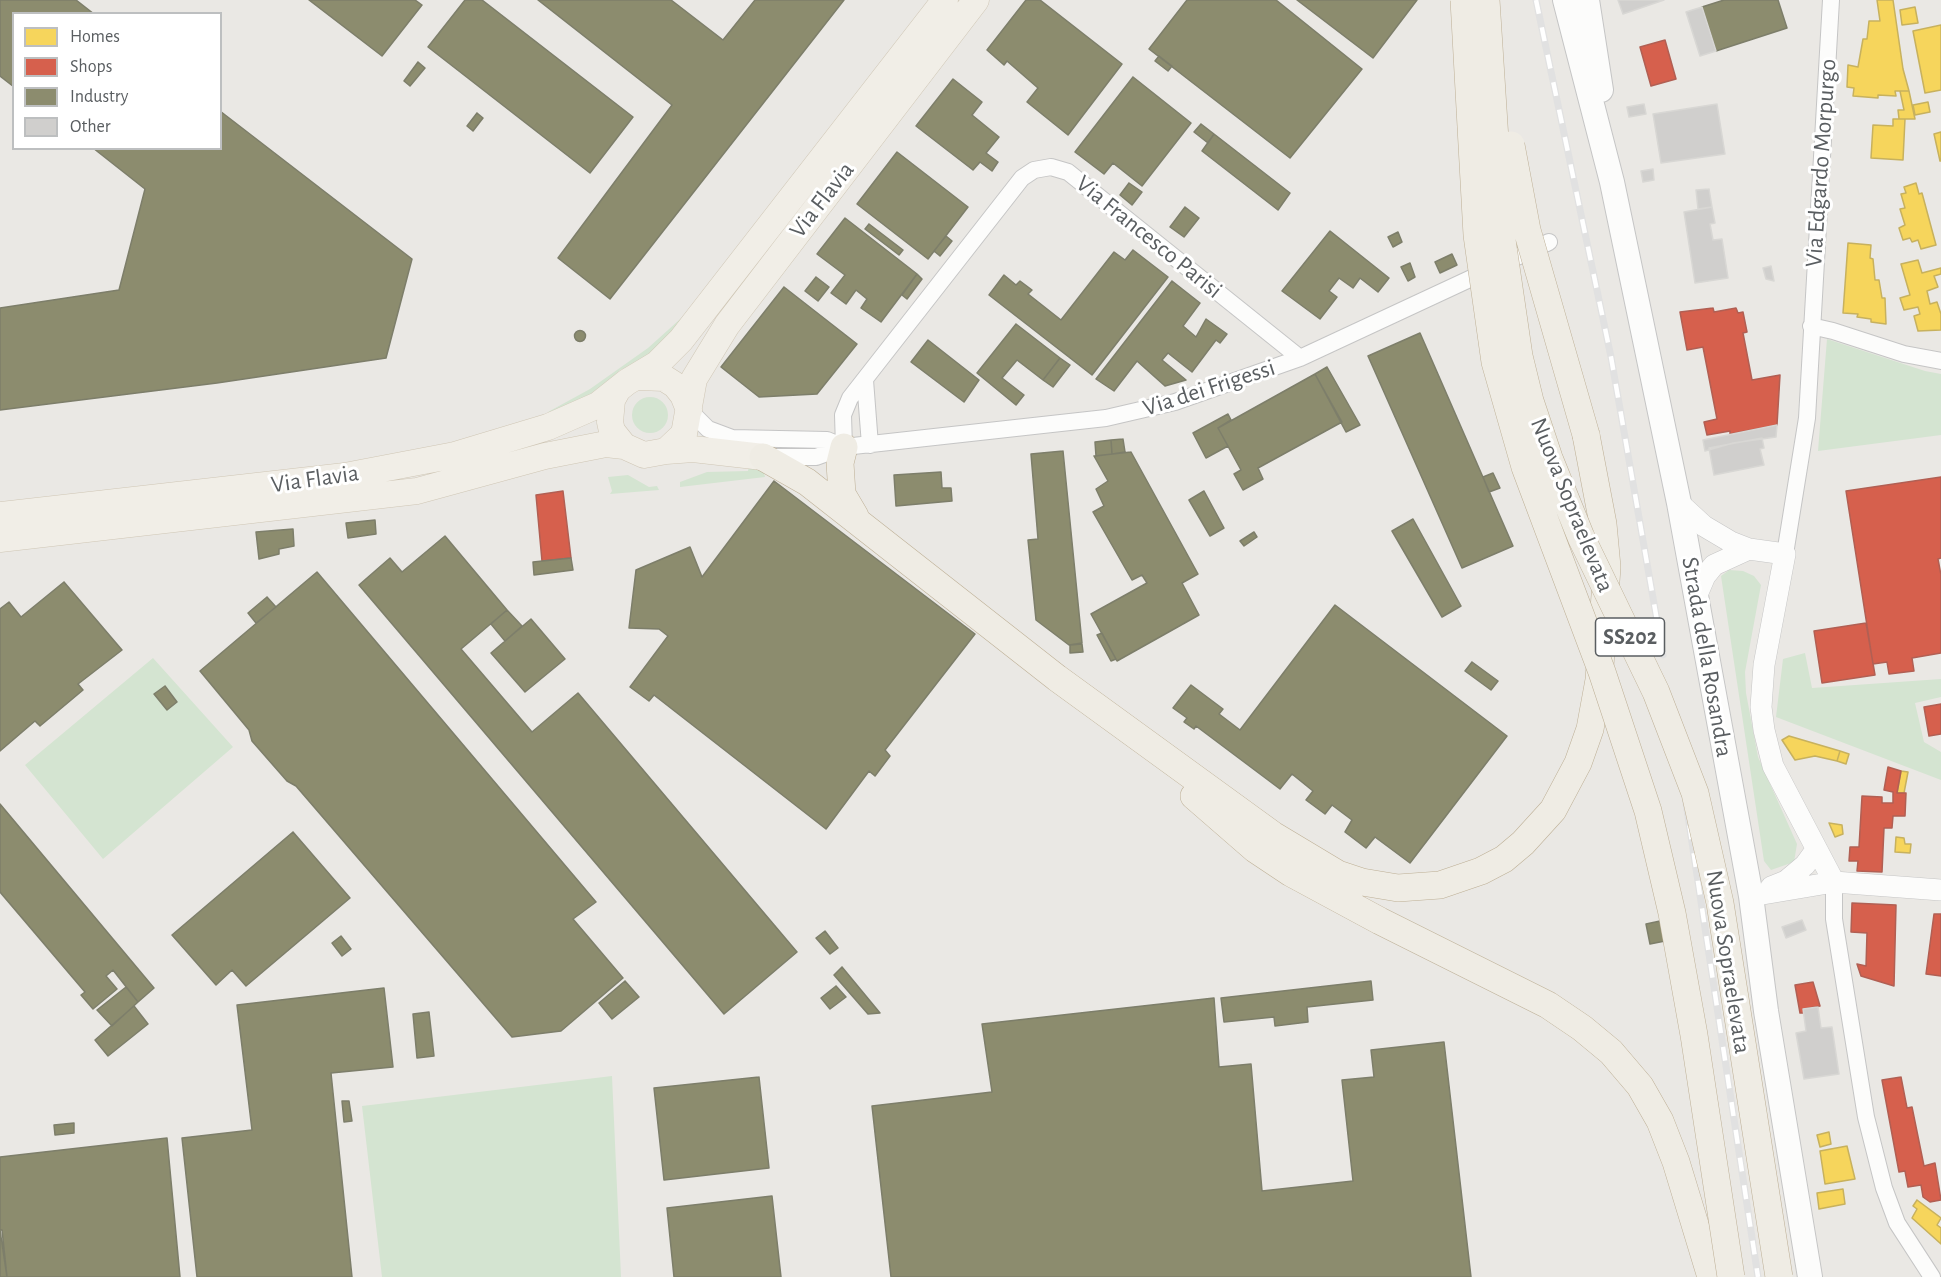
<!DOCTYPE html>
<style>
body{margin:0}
#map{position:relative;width:1941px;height:1277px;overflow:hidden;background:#eae8e4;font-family:"Alegreya Sans",sans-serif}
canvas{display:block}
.legend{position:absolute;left:12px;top:12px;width:210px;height:138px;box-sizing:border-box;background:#fff;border:2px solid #bdbfc0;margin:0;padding:8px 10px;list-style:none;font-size:18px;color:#5a5e61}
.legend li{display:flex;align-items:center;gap:12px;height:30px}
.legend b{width:30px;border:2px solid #bdbfc0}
</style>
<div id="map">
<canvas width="1941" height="1277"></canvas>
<ul class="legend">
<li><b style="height:16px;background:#f6d55c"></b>Homes</li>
<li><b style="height:16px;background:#d6604d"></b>Shops</li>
<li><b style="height:16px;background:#8c8c6e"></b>Industry</li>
<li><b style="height:16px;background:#d0cfcd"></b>Other</li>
</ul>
</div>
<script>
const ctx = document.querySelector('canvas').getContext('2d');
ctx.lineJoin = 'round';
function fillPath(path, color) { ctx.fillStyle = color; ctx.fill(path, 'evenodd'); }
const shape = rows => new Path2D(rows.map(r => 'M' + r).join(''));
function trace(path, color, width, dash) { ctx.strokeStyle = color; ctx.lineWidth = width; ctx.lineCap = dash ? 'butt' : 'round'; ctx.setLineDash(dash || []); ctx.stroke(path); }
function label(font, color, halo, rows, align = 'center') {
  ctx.font = font + ' "Alegreya Sans",sans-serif'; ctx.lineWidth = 6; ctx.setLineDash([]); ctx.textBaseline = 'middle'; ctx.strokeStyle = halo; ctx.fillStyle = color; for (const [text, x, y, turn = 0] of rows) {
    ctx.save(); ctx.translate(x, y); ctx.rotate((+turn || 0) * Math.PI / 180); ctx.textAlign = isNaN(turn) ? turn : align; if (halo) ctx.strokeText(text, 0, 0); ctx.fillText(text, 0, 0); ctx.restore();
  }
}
fillPath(shape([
 [688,312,691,315,640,363,620,370,597,393,549,416,548,412,590,389,648,348],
 [1827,339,1925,371,1941,374,1941,435,1818,451],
 '632 415a18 18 0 1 1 36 0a18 18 0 1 1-36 0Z',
 [749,463,762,464,765,477,680,487,680,482,707,472,748,471],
 [628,475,649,487,657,486,659,490,610,494,612,491,608,477],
 [1729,570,1743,571,1754,576,1761,585,1745,672,1746,693,1758,757,1797,844,1794,862,1771,870,1764,861,1721,576],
 [1805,653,1812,688,1941,679,1941,697,1915,703,1924,742,1941,752,1941,780,1776,717,1783,659],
 [153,658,233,747,103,859,25,765],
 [612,1076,621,1277,382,1277,362,1106]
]), '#d4e4d1');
const homes = shape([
 [1877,0,1893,0,1903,69,1909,91,1895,91,1896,96,1878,95,1878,98,1853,96,1854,88,1847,87,1848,65,1858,67,1863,39,1867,39,1869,21,1880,21,1877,0],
 [1915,7,1918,23,1902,25,1900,10,1915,7],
 [1941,25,1941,90,1925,93,1913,31,1941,25],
 [1900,91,1909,91,1915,119,1899,119,1898,110,1904,110,1900,91],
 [1928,102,1930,112,1915,115,1913,105,1928,102],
 [1893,119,1905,119,1903,160,1871,158,1873,125,1893,126,1893,119],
 [1941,132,1941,161,1940,161,1934,134,1941,132],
 [1916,183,1919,194,1922,193,1936,245,1921,249,1918,240,1912,242,1910,238,1903,240,1899,228,1905,225,1900,209,1905,208,1901,194,1906,193,1904,187,1916,183],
 [1848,243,1871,245,1870,258,1873,259,1875,280,1879,280,1882,298,1885,298,1886,324,1871,322,1871,319,1857,317,1858,314,1843,313,1848,243],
 [1918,260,1922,273,1941,268,1941,274,1934,276,1938,287,1927,291,1930,304,1937,302,1941,314,1941,330,1918,331,1914,316,1920,314,1918,307,1904,310,1900,298,1910,295,1901,264,1918,260],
 [1789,736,1840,751,1837,761,1815,756,1795,760,1782,740,1789,736],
 [1840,751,1849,754,1846,764,1837,761,1840,751],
 [1901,771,1908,772,1904,793,1897,793,1901,771],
 [1829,823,1842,825,1843,834,1835,837,1829,823],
 [1896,837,1904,838,1905,844,1911,844,1910,853,1895,852,1896,837],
 [1829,1132,1831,1144,1820,1147,1817,1135,1829,1132],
 [1847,1146,1855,1179,1825,1184,1820,1151,1847,1146],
 [1843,1189,1845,1204,1819,1209,1817,1193,1843,1189],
 [1917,1200,1941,1218,1937,1225,1941,1228,1941,1244,1912,1218,1917,1209,1913,1206,1917,1200]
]);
fillPath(homes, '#f6d55c');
trace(homes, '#c7b15e', 1.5);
const shops = shape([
 [1665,40,1676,79,1651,86,1640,47,1665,40],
 [1713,308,1714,312,1736,308,1738,313,1743,312,1747,332,1743,333,1752,380,1780,375,1777,425,1730,434,1730,431,1707,435,1704,422,1717,419,1703,347,1687,350,1680,312,1713,308],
 [1941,477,1941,558,1938,559,1941,575,1941,653,1912,658,1914,671,1889,674,1887,662,1873,664,1846,491,1941,477],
 [563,491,571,558,542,561,536,495,563,491],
 [1866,623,1875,675,1822,683,1814,631,1866,623],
 [1941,704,1941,734,1929,736,1924,707,1941,704],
 [1888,767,1901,771,1897,793,1906,793,1905,816,1893,816,1892,828,1884,828,1882,872,1857,871,1858,861,1849,861,1850,847,1859,847,1862,796,1882,797,1882,803,1893,803,1893,792,1884,790,1888,767],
 [1852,903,1896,905,1894,986,1861,976,1857,964,1866,966,1867,933,1851,932,1852,903],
 [1934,914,1941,914,1941,976,1926,974,1934,914],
 [1813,982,1820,1006,1803,1009,1804,1013,1800,1013,1795,985,1813,982],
 [1901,1077,1907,1108,1912,1107,1924,1166,1935,1163,1941,1200,1930,1202,1923,1197,1921,1185,1908,1187,1905,1171,1899,1172,1882,1080,1901,1077]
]);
fillPath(shops, '#d6604d');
trace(shops, '#b15f53', 1.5);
const industry = shape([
 [0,0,76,0,94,14,14,14,14,87,0,76,0,0],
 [309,0,415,0,422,5,382,56,309,0],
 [465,0,482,0,633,117,590,173,428,47,465,0],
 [538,0,671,0,723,40,755,0,844,0,610,299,558,258,672,105,538,0],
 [1026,0,1040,0,1122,64,1068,135,1027,102,1038,88,1007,61,1004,65,987,50,1026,0],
 [1187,0,1276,0,1362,69,1290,158,1149,49,1187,0],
 [1297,0,1417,0,1373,58,1297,0],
 [1724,0,1778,0,1787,28,1716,51,1702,7,1724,0],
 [1159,56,1172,66,1168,71,1155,61,1159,56],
 [418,62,425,68,410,86,404,81,418,62],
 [1133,77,1191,123,1142,186,1113,163,1104,174,1075,152,1133,77],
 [953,79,982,102,972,115,999,137,986,153,998,162,992,171,980,162,973,170,916,126,953,79],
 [220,111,412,259,386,358,217,383,0,410,0,308,119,290,145,189,93,148,220,148,220,111],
 [477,113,483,118,473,131,467,126,477,113],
 [1201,124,1214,134,1208,143,1194,132,1201,124],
 [1214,134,1290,193,1278,210,1202,151,1214,134],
 [897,152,968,207,928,259,857,204,897,152],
 [1129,183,1142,192,1132,205,1120,195,1129,183],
 [1185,207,1199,218,1184,237,1170,227,1185,207],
 [845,218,917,274,881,322,861,308,867,299,856,290,846,304,831,293,845,275,817,254,845,218],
 [869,224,903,250,899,255,865,229,869,224],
 [1330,231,1389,278,1378,292,1360,278,1353,288,1339,278,1329,291,1337,297,1320,319,1282,291,1330,231],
 [1398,232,1402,242,1393,247,1388,237,1398,232],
 [946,236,952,241,940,256,934,251,946,236],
 [1133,250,1168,277,1092,375,989,295,1004,275,1016,285,1020,281,1032,290,1028,294,1061,320,1114,252,1125,260,1133,250],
 [1452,254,1457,265,1440,273,1435,262,1452,254],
 [1410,263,1415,277,1408,281,1401,267,1410,263],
 [917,274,922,279,907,299,902,295,917,274],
 [816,277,829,287,818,301,805,291,816,277],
 [1172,281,1200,303,1183,326,1196,337,1206,319,1227,334,1220,343,1216,340,1192,372,1168,353,1162,360,1186,380,1165,386,1137,361,1114,391,1096,379,1172,281],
 [784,287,857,344,817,394,759,397,721,367,784,287],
 [1016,324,1060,358,1043,380,1017,360,1002,378,1024,395,1016,405,977,373,1016,324],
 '574.5 336a5.5 5.5 0 1 1 11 0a5.5 5.5 0 1 1-11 0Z',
 [1420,333,1513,546,1462,568,1368,356,1420,333],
 [928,340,979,380,964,402,911,362,928,340],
 [1060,358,1070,365,1053,387,1043,380,1060,358],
 [1327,367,1360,425,1346,432,1315,374,1327,367],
 [1315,374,1342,422,1258,468,1263,479,1243,490,1234,474,1241,470,1218,428,1315,374],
 [1228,414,1231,420,1218,428,1228,446,1206,458,1193,433,1228,414],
 [1123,439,1125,452,1112,454,1111,440,1123,439],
 [1111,440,1112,454,1096,456,1095,442,1111,440],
 [1063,451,1082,643,1069,645,1036,620,1028,540,1038,539,1031,454,1063,451],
 [1131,452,1198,574,1182,583,1199,615,1117,661,1091,614,1147,583,1142,575,1132,580,1093,512,1104,506,1096,489,1108,481,1094,456,1131,452],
 [941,472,942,488,951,488,952,501,896,506,894,475,941,472],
 [1493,473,1500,488,1489,492,1483,477,1493,473],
 [774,481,975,634,885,750,890,756,875,776,869,771,826,829,654,695,649,701,630,687,668,636,659,629,629,628,636,570,690,547,702,577,774,481],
 [1204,491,1224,528,1210,536,1189,500,1204,491],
 [1413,519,1461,606,1442,617,1392,531,1413,519],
 [375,520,376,534,348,538,346,523,375,520],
 [293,529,294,546,279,549,279,554,259,559,256,532,293,529],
 [1254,532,1257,537,1244,546,1240,541,1254,532],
 [445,536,507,610,461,649,532,732,578,693,797,952,724,1014,359,585,390,558,402,572,445,536],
 [571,558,573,570,534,575,533,562,571,558],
 [317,572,596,902,573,919,623,978,561,1031,512,1037,296,786,287,781,252,741,249,730,200,671,317,572],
 [64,582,122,650,78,684,83,690,40,726,35,721,0,751,0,609,9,602,21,617,64,582],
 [267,597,276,607,256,623,248,613,267,597],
 [1335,605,1507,736,1410,863,1375,837,1366,848,1345,832,1352,820,1332,805,1325,814,1306,800,1313,791,1292,774,1280,789,1196,726,1194,729,1184,722,1187,718,1173,708,1191,685,1223,709,1219,714,1240,730,1335,605],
 [507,610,522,626,505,641,491,624,507,610],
 [531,619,565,659,525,692,491,653,531,619],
 [1102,633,1116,659,1111,661,1097,635,1102,633],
 [1082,644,1083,652,1070,653,1070,645,1082,644],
 [1472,662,1498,681,1491,690,1465,671,1472,662],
 [165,686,177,702,167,710,154,694,165,686],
 [0,804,154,988,138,1002,113,970,106,976,117,989,93,1009,81,995,85,992,0,892,0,804],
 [293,832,350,898,246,986,232,970,216,985,172,935,293,832],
 [1660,921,1665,941,1650,944,1646,924,1660,921],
 [825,931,838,948,830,954,816,938,825,931],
 [341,936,351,949,342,956,332,943,341,936],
 [842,967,880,1013,868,1014,834,975,842,967],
 [625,981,639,997,612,1019,599,1003,625,981],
 [1371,981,1373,1000,1307,1007,1308,1022,1275,1026,1274,1017,1224,1022,1221,998,1371,981],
 [836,986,846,997,830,1009,821,998,836,986],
 [126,987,138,1002,112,1026,97,1010,126,987],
 [384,988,393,1067,331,1073,352,1277,197,1277,182,1138,252,1130,237,1005,384,988],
 [1214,998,1219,1067,1251,1064,1262,1191,1353,1181,1342,1080,1374,1077,1371,1050,1444,1042,1471,1277,891,1277,872,1106,992,1092,982,1024,1214,998],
 [134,1006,148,1024,108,1056,95,1040,134,1006],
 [429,1012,434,1056,417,1058,413,1014,429,1012],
 [759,1077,769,1168,664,1180,654,1088,759,1077],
 [342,1101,349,1101,352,1121,344,1122,342,1101],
 [74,1123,74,1133,55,1135,54,1125,74,1123],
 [167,1138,180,1277,7,1277,0,1230,0,1157,167,1138],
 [772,1196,781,1277,674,1277,667,1208,772,1196],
 [0,1230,2,1230,7,1277,0,1277,0,1230]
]);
fillPath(industry, '#8c8c6e');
trace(industry, '#7d7e6a', 1.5);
const building = shape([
 [1618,0,1664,0,1623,14,1618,0],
 [1702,7,1716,51,1700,56,1686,12,1702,7],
 [1644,104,1646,114,1629,117,1627,107,1644,104],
 [1717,104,1725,154,1661,163,1653,114,1717,104],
 [1653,169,1654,180,1643,182,1641,171,1653,169],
 [1709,189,1712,207,1698,209,1696,190,1709,189],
 [1712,207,1715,223,1710,224,1713,240,1722,239,1728,278,1695,283,1684,212,1712,207],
 [1771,266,1774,281,1766,279,1763,268,1771,266],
 [1777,425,1776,437,1733,443,1705,451,1703,440,1777,425],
 [1762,438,1764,448,1760,449,1764,465,1714,475,1709,448,1762,438],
 [1802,920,1806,930,1786,938,1782,927,1802,920],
 [1818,1007,1821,1028,1832,1027,1839,1074,1804,1079,1796,1033,1806,1031,1803,1009,1818,1007]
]);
fillPath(building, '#d0cfcd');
trace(building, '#d8d7d4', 1.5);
const minor = shape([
 [1811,326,1833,331,1904,354,1941,361],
 [865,380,870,445],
 [689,410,708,429,732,438,827,440,844,447],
 [844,447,843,415,850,398,1022,178,1034,170,1051,167,1068,172,1300,358],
 [769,457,816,457,844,447,1106,418,1175,402,1300,358,1549,242],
 [1785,554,1807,418,1831,0],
 [1834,882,1834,919,1866,1117,1884,1188,1897,1223,1932,1277]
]);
const tertiary = shape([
 [1679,503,1704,526,1731,542,1749,549,1785,554,1764,665,1761,707,1764,730,1773,766,1834,882],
 [1696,597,1705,576,1714,565,1749,549],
 [1771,887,1786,881,1805,865,1816,850],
 [1751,896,1834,882,1941,890]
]);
const secondary = shape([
 [1565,0,1612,182,1679,503,1751,896,1766,1011,1810,1277],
 [1587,0,1601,90]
]);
const primary = shape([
 [639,377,664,378,675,385,683,395,689,410],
 [617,391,612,400,610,422,612,431,624,446],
 [666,451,693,449,763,457],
 [0,515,345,476,455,455,548,427,598,405,627,382,657,364,681,340,945,0],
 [0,539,417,491,545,456,606,444,624,446,644,455,666,451,684,434,694,379,727,325,976,0]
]);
const trunk = shape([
 [844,447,840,463,842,494,855,516],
 [763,457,807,482,1057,678,1273,835,1338,874,1362,882,1398,888,1440,885,1481,871,1504,859,1523,843,1553,810,1578,763,1590,729,1599,680,1607,567,1603,524,1586,435],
 [1194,796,1255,849,1291,873,1380,921,1548,1005,1582,1028,1611,1052,1640,1086,1660,1121,1676,1162,1711,1277]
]);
trace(minor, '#c5c5c5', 18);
trace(tertiary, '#c5c5c5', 22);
trace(secondary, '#c5c5c5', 26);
trace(primary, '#cfc6b5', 27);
trace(trunk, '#bdaf95', 28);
trace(minor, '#fcfcfb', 16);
trace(tertiary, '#fcfcfb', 21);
trace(secondary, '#fcfcfb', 24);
trace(primary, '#f1eee7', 26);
trace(trunk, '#efece4', 27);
const rail = shape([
 [1536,0,1611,357,1663,655],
 [1681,770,1758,1277]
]);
trace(rail, '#e1e1e1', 7);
trace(rail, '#fff', 4.5, [14]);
const trunkBridge = shape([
 [1464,0,1477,235,1495,362,1525,467,1602,672,1648,811,1672,913,1694,1035,1731,1277],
 [1486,0,1501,233,1519,356,1530,401,1549,458,1581,537,1656,692,1695,793,1720,903,1779,1277],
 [1511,145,1527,230,1586,435]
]);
trace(trunkBridge, '#bdaf95', 28, []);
trace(trunkBridge, '#efece4', 27);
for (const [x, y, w] of [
 [1630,637,69]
]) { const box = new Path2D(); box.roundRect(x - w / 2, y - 19, w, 38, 4.5); ctx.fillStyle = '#fff'; ctx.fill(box); trace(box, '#5a5e61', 1.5); }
label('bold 22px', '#5a5e61', null, [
 ["SS202",1630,637]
]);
label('24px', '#5a5e61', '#fff', [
 ["Via Edgardo Morpurgo",1821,163,-86],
 ["Via Flavia",822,200,-52],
 ["Via Francesco Parisi",1149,237,39],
 ["Via dei Frigessi",1209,388,-18],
 ["Via Flavia",315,479,-8],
 ["Nuova Sopraelevata",1572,505,68],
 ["Strada della Rosandra",1707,657,80],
 ["Nuova Sopraelevata",1728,962,81]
]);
</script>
